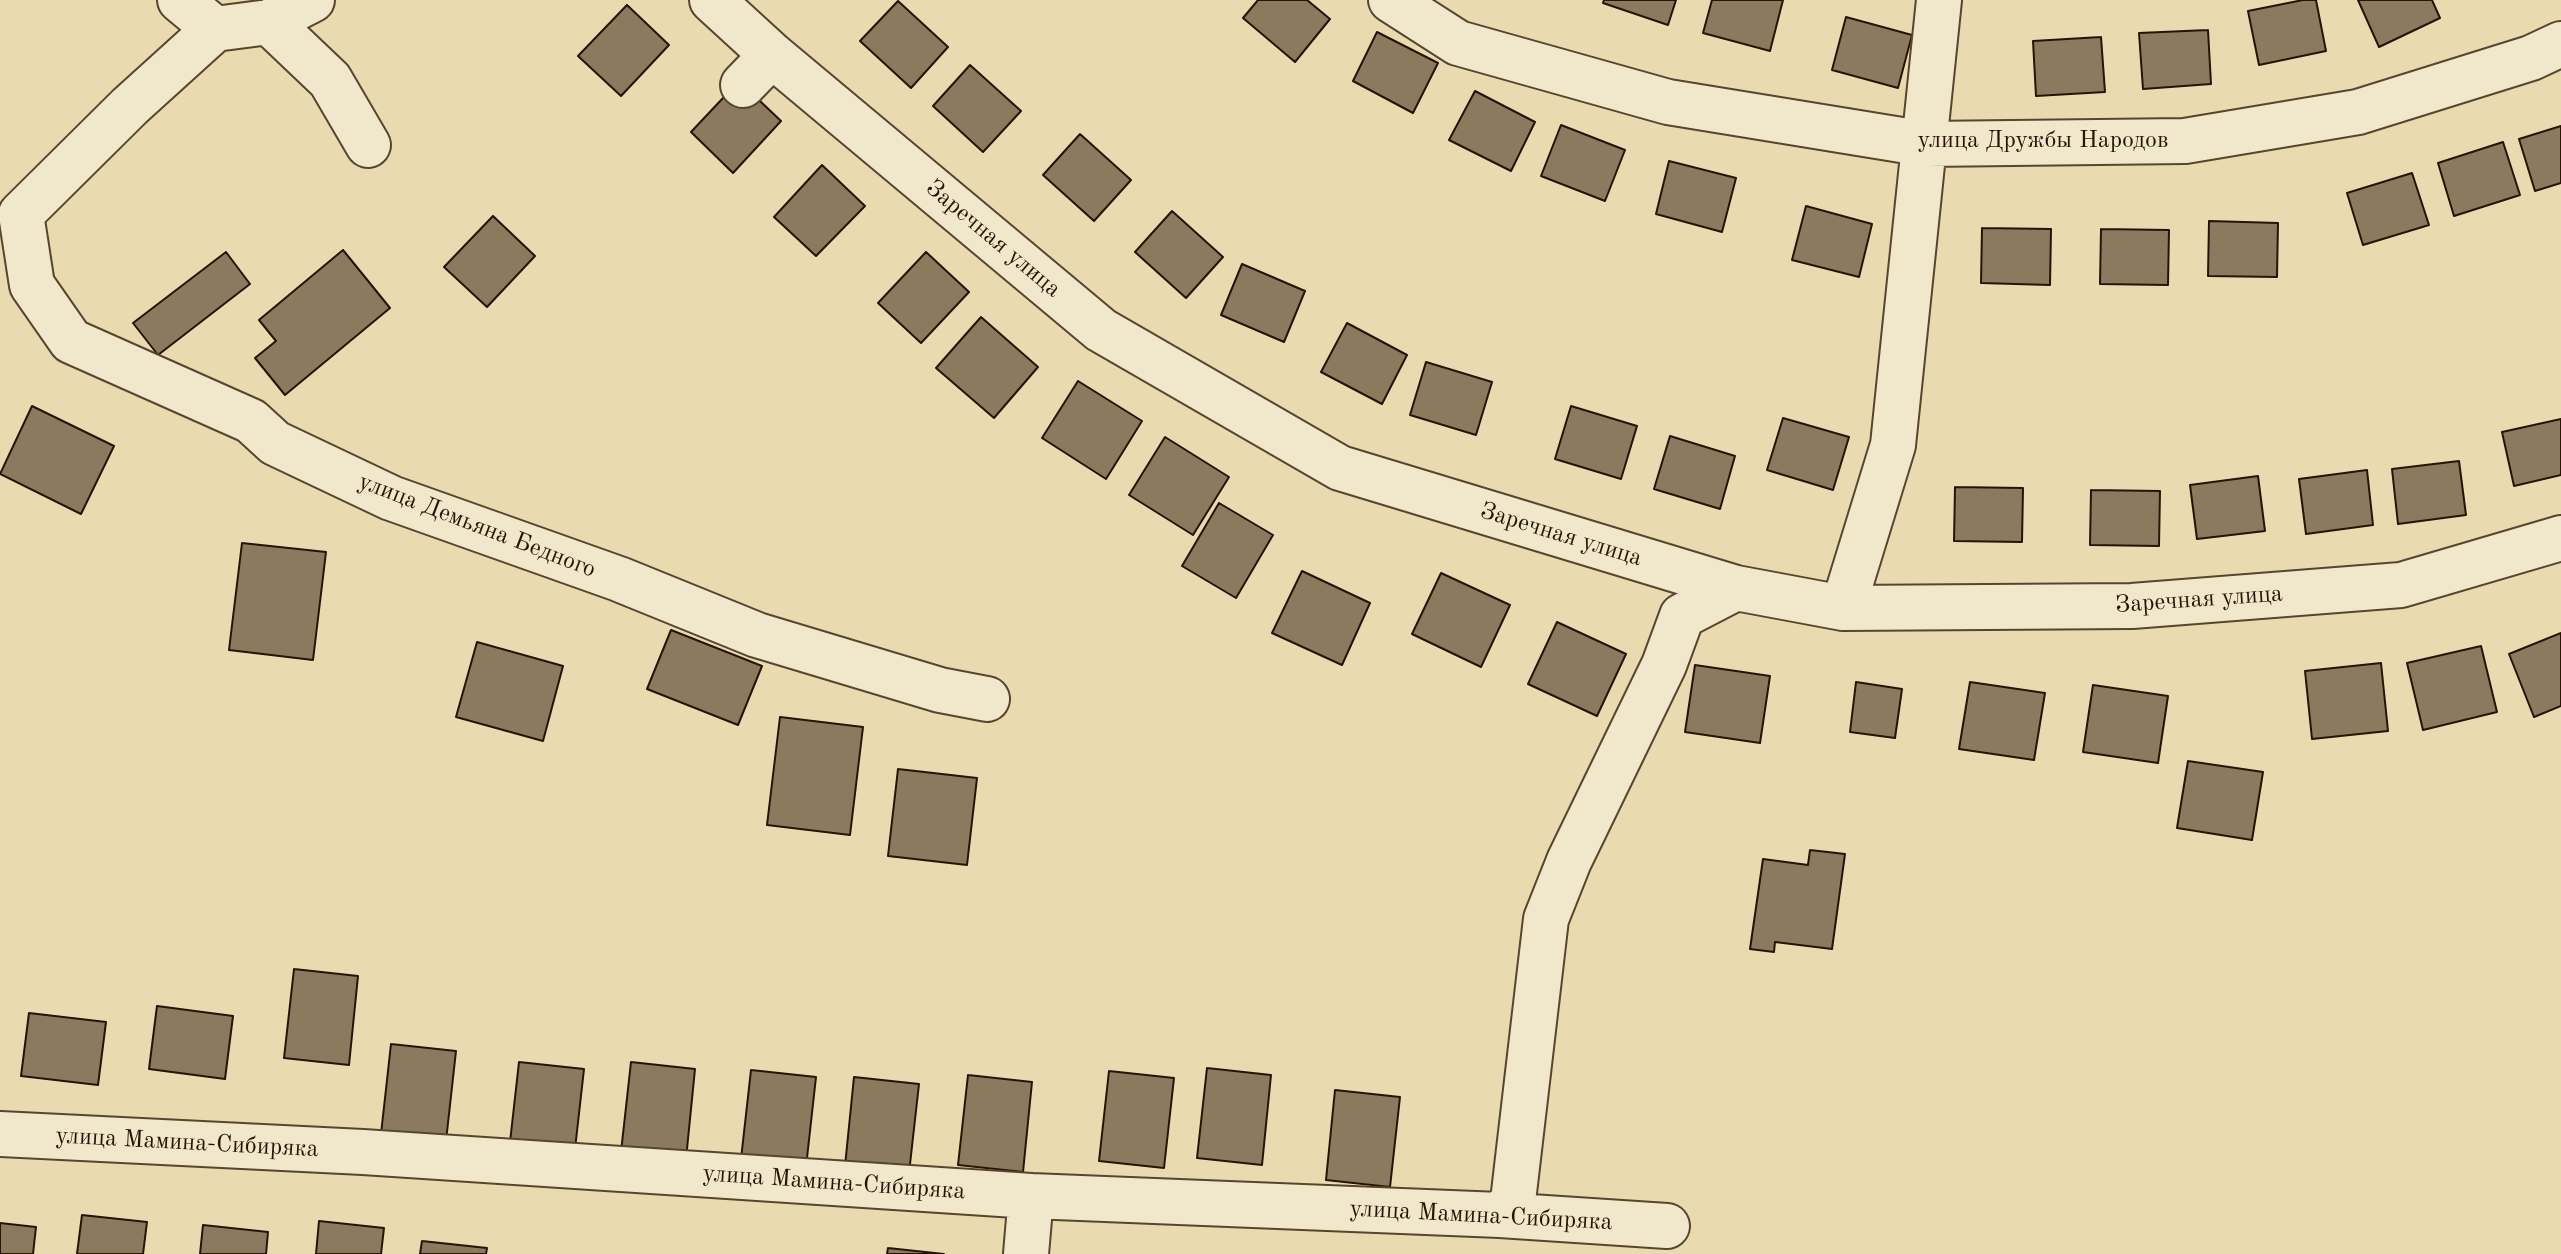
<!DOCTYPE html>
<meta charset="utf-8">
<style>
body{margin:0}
canvas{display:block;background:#e9daaf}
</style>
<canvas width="2561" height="1254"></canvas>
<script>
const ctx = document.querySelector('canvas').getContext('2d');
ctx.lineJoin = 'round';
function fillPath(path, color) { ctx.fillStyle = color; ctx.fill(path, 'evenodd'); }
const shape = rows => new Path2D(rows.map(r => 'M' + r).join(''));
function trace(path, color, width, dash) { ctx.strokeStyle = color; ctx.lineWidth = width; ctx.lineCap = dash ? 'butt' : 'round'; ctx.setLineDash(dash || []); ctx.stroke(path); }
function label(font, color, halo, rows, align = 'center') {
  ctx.font = font + ' "Old Standard TT",serif'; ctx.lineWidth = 6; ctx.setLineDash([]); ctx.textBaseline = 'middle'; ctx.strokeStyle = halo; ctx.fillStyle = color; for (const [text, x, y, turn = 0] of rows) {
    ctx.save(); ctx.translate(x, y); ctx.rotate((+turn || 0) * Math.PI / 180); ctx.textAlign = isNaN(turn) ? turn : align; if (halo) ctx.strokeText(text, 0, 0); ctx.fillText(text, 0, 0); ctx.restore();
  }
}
const building = shape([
 [1258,0,1307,0,1330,19,1295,62,1243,18,1258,0],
 [1604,0,1676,0,1668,25,1603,3,1604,0],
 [1712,0,1783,0,1770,51,1703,33,1712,0],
 [2303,0,2316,0,2326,51,2259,65,2248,11,2303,0],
 [2358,0,2432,0,2440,18,2379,47,2358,0],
 [898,1,948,47,911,88,860,41,898,1],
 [627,5,669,45,621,96,578,56,627,5],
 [1846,17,1912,35,1898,88,1832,70,1846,17],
 [2208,30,2211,84,2143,89,2139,33,2208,30],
 [1377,32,1438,63,1413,113,1353,81,1377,32],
 [2101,37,2105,92,2036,96,2033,41,2101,37],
 [970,65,1021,111,983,152,933,106,970,65],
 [739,81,781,121,733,173,691,132,739,81],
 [1475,91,1535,122,1511,171,1449,140,1475,91],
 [1561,125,1625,150,1605,201,1541,176,1561,125],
 [2561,126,2561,183,2535,191,2519,139,2561,126],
 [1080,134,1131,180,1094,221,1043,175,1080,134],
 [2503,142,2520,195,2454,216,2438,163,2503,142],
 [1669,161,1736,178,1722,232,1656,214,1669,161],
 [822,165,865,206,816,256,774,217,822,165],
 [2412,173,2429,225,2363,245,2347,193,2412,173],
 [1806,206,1872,224,1859,277,1792,260,1806,206],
 [1172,211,1223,257,1186,298,1135,252,1172,211],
 [493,216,535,256,487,307,444,267,493,216],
 [2209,221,2278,223,2277,277,2208,276,2209,221],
 [1982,228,2051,229,2050,285,1981,283,1982,228],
 [2101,229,2169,230,2168,285,2100,284,2101,229],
 [343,250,390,308,285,395,255,358,276,341,259,320,343,250],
 [226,252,250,284,158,355,133,323,226,252],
 [926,252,969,292,921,343,878,303,926,252],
 [1242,264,1305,291,1284,342,1221,315,1242,264],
 [981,317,1038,367,994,418,936,368,981,317],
 [1347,323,1407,355,1382,404,1321,372,1347,323],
 [1426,362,1492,382,1476,435,1410,415,1426,362],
 [1078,381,1142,421,1106,479,1042,438,1078,381],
 [32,406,114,446,81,514,0,474,32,406],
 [1571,406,1637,426,1621,479,1555,459,1571,406],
 [1783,418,1849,437,1833,490,1767,470,1783,418],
 [2561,419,2561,475,2514,486,2502,432,2561,419],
 [1670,436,1735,456,1720,509,1654,489,1670,436],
 [1165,437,1229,477,1193,535,1129,495,1165,437],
 [2459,461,2466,515,2398,524,2392,469,2459,461],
 [2367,470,2373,525,2306,534,2299,479,2367,470],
 [2258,476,2265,531,2197,539,2190,485,2258,476],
 [1955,487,2023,488,2022,542,1954,541,1955,487],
 [2091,490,2160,491,2159,546,2090,545,2091,490],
 [1219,503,1273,535,1236,598,1182,566,1219,503],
 [242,543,326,552,313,660,229,650,242,543],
 [1302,571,1370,603,1342,665,1272,633,1302,571],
 [1441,573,1510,605,1481,667,1412,634,1441,573],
 [1557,622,1626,654,1597,716,1528,684,1557,622],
 [671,630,762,666,738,725,647,689,671,630],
 [2561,633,2561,706,2534,717,2509,654,2561,633],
 [477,642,563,666,543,741,456,717,477,642],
 [2481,646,2497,712,2423,730,2407,663,2481,646],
 [2381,663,2388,731,2312,739,2305,671,2381,663],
 [1695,665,1770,676,1760,743,1685,732,1695,665],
 [1856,682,1902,689,1895,738,1850,732,1856,682],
 [1970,682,2045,693,2034,760,1959,749,1970,682],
 [2093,685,2168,696,2158,763,2083,752,2093,685],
 [780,717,863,727,850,835,767,825,780,717],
 [2188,761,2263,772,2252,840,2177,828,2188,761],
 [898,769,977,778,967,865,888,856,898,769],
 [1810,850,1845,854,1832,949,1775,942,1774,952,1750,949,1763,859,1808,865,1810,850],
 [294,969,358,976,349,1065,284,1058,294,969],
 [157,1006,233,1016,225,1079,149,1069,157,1006],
 [29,1013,106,1022,98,1085,21,1076,29,1013],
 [391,1044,456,1051,446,1141,381,1134,391,1044],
 [519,1062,584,1069,574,1158,509,1151,519,1062],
 [631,1062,695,1069,686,1159,621,1152,631,1062],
 [1207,1068,1271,1075,1262,1165,1197,1158,1207,1068],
 [751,1070,816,1077,806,1167,741,1159,751,1070],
 [1109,1071,1174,1078,1164,1168,1099,1161,1109,1071],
 [968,1075,1032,1082,1023,1172,958,1165,968,1075],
 [854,1077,919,1084,909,1173,845,1166,854,1077],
 [1335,1090,1400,1097,1390,1187,1326,1180,1335,1090],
 [82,1215,147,1222,143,1254,77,1254,82,1215],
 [319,1221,384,1228,381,1254,316,1254,319,1221],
 [0,1223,36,1227,33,1254,0,1254,0,1223],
 [203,1225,268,1232,266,1254,200,1254,203,1225],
 [422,1241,487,1248,486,1254,420,1254,422,1241],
 [888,1248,944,1254,887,1254,888,1248]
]);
fillPath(building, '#8c7a5e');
trace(building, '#281306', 2);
const minor = shape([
 [180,0,215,29],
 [312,0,269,22,215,29,130,106,21,214,32,285,71,341,251,421,275,443,391,498,619,579,757,635,940,690,987,699],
 [712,0,772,55,1101,330,1340,468,1736,588,1843,608,2132,606,2401,585,2561,538],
 [1391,0,1458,43,1668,102,1926,144,2185,141,2358,112,2531,58,2561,44],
 [269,22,330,80,368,145],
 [743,85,772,55],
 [1843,608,1893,445,1939,0],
 [0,1134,363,1152,1031,1196,1500,1215,1667,1226],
 [1500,1215,1513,1201,1546,919,1569,861,1664,665,1682,616,1736,588],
 [1026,1254,1031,1196]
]);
trace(minor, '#584530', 48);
trace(minor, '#f1e7cb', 44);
label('24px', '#281306', '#f1e7cb', [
 ["улица Дружбы Народов",2043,141],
 ["Заречная улица",993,239,40],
 ["улица Демьяна Бедного",477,526,21],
 ["Заречная улица",1561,535,17],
 ["Заречная улица",2199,600,-4],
 ["улица Мамина-Сибиряка",187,1143,3],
 ["улица Мамина-Сибиряка",834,1183,4],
 ["улица Мамина-Сибиряка",1481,1216,3]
]);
</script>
